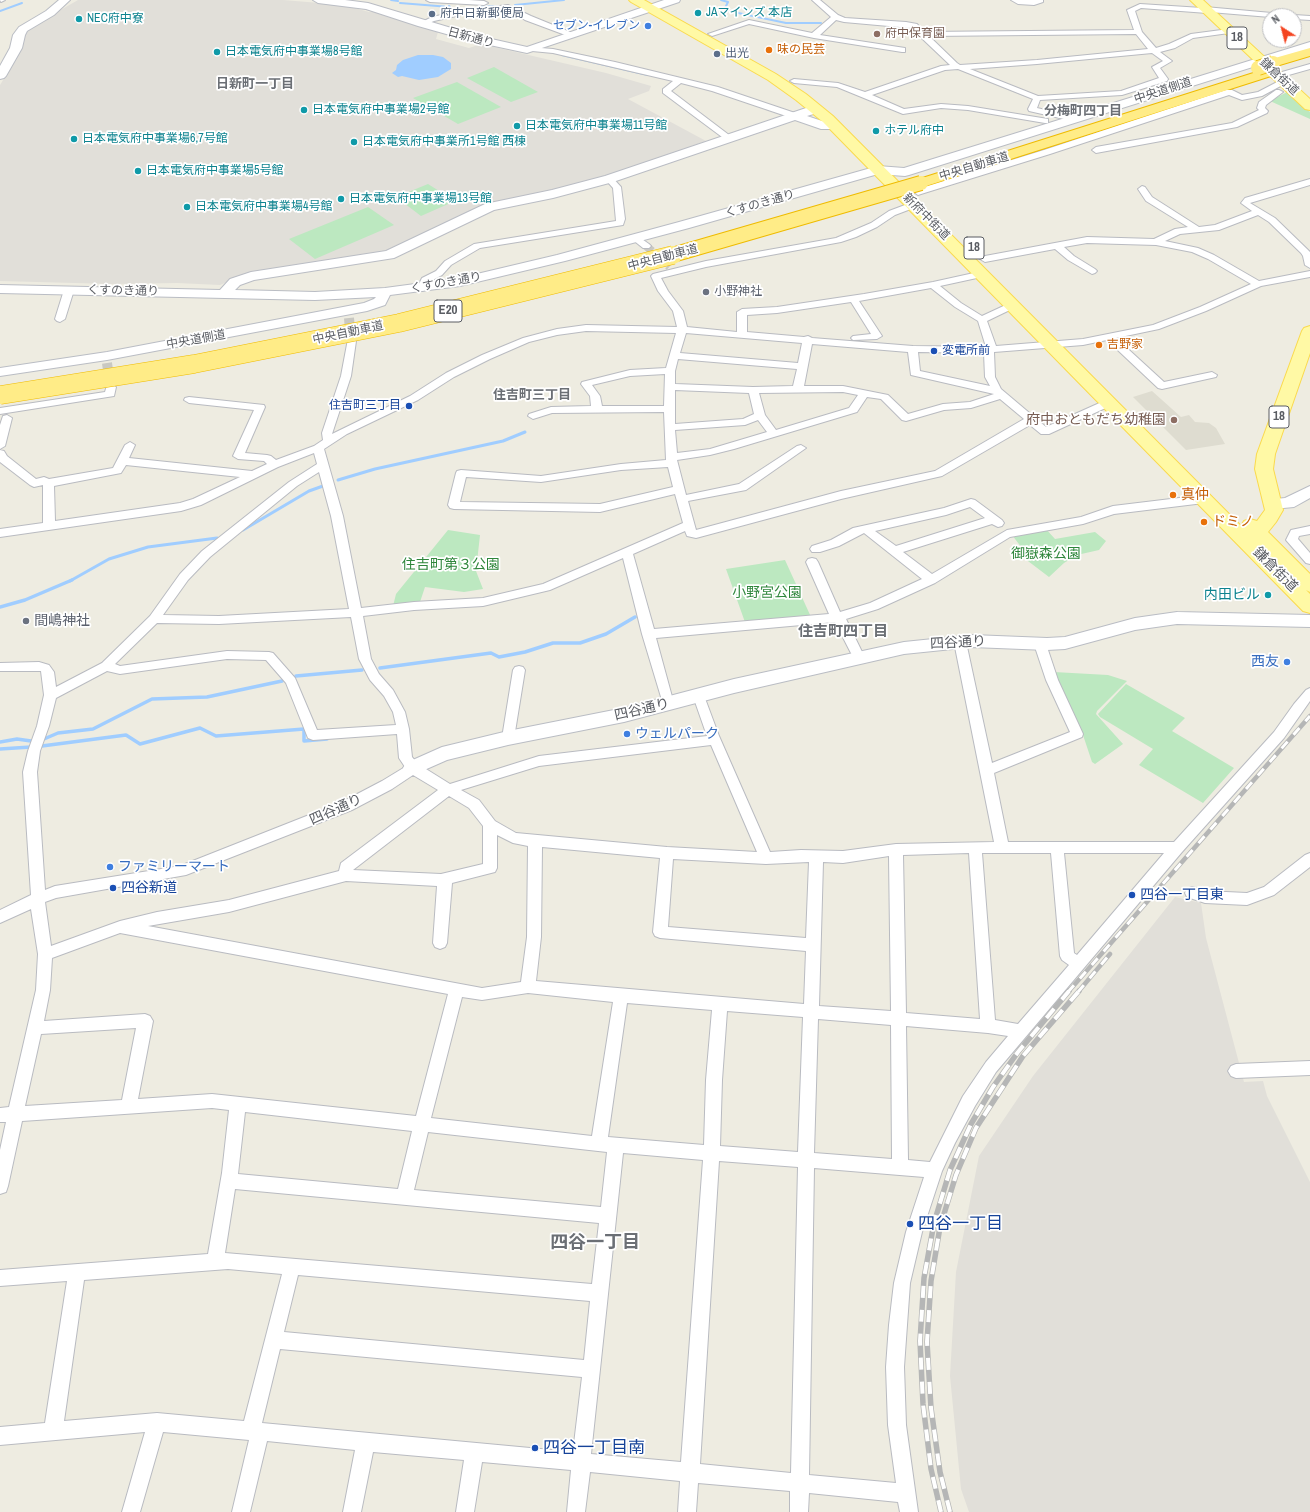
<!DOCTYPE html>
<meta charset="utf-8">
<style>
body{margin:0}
#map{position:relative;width:1310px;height:1512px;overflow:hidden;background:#eeece1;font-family:"Archivo Narrow",sans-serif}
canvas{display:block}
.north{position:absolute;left:1262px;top:8px;width:40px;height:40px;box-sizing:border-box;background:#fff;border:1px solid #bdbec1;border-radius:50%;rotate:324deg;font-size:11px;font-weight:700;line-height:16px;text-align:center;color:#5a5d63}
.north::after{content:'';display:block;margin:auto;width:14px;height:18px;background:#f44521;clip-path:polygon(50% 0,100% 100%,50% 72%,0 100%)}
</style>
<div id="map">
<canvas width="1310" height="1512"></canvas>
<div class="north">N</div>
</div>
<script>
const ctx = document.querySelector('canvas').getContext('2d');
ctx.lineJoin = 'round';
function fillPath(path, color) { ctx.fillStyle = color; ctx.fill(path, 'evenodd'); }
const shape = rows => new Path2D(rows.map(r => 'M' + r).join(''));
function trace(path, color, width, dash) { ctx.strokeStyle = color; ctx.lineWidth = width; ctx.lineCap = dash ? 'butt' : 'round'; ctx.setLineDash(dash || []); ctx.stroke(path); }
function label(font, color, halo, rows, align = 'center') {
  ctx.font = font + ' "Archivo Narrow","Noto Sans JP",sans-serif'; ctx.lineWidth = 3.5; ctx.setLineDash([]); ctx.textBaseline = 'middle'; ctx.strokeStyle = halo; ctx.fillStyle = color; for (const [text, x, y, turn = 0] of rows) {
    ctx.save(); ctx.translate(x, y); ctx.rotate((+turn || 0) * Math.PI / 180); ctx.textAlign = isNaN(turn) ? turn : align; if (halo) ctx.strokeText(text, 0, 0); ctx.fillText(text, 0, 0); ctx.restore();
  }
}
fillPath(shape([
 [78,0,283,0,344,5,369,12,378,12,438,32,436,39,469,48,481,44,606,73,651,86,649,91,628,99,706,141,607,177,537,194,489,204,384,254,247,273,220,285,177,283,112,284,0,281,0,85,18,56,26,33,31,27],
 [1175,897,1201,903,1206,938,1244,1082,1263,1081,1267,1096,1310,1182,1310,1512,969,1512,961,1489,950,1376,956,1272,979,1156,1033,1076]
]), '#e1dfd9');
fillPath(shape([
 [1152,391,1181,417,1189,415,1195,422,1209,423,1216,428,1225,444,1186,450,1133,397]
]), '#dedcd0');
fillPath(shape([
 [494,67,538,92,511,102,467,78],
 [457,82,501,107,458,124,413,98],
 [1289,91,1310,112,1310,119,1270,101],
 [428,184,455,201,421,216,396,197],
 [368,207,394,225,315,259,289,239],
 [1046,529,1055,539,1095,532,1106,541,1099,550,1077,555,1064,563,1049,577,1024,558,1028,556,1012,535],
 [448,530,480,535,476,571,483,589,464,592,425,587,419,605,393,606,396,594],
 [785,560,811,617,746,625,726,569],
 [1054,672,1108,675,1127,681,1097,711,1096,714,1123,744,1095,764,1092,762,1082,732],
 [1126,684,1185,718,1172,731,1234,768,1203,803,1139,765,1153,749,1100,717,1098,714]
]), '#bce8c0');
fillPath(shape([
 [418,55,433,55,443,57,451,63,451,69,438,77,419,80,402,76,398,77,392,73,396,70,397,65,403,60]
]), '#a0cdff');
trace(shape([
 [391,0,398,1],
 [721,0,728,2,724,10,786,23,821,23],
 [400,3,450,7,449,6],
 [515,5,564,0],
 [480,7,499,6],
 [0,11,22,3],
 [562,55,648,75]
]), '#a0cdff', 2);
trace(shape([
 [338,480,375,469,503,441,525,432],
 [243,530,309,491,323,486],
 [70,581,109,559,148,547,217,538]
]), '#a0cdff', 3);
trace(shape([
 [0,607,25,600,72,580],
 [380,668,491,653,499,657,525,652,553,643,580,643,606,634,635,617],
 [296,676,362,670],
 [44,739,58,733,93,729,152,699,207,697,282,681],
 [0,742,17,739,31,741],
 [42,746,126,735,140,744,200,728,216,736,304,729,304,741,327,739],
 [0,749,31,747]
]), '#a0cdff', 3.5);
trace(shape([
 [646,246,658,256]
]), '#c9c8c2', 8, [8, 4]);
trace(shape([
 [657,255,670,266],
 [349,318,351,341],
 [107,363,110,385]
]), '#c9c8c2', 10, [10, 5]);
const street = shape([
 [0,0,5,0,1,2,0,0],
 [426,0,469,0,484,1,488,3,484,5,430,2,426,0],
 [812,0,820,0,838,15,845,18,906,22,917,24,924,32,1134,30,1127,10,1140,4,1202,8,1205,7,1283,14,1287,16,1270,17,1210,12,1207,13,1141,8,1135,11,1142,32,1156,48,1169,44,1191,34,1229,29,1233,31,1229,33,1193,38,1175,48,1160,52,1172,61,1160,68,1168,79,1167,81,1122,95,1040,100,1037,108,1076,117,1076,121,1073,121,1029,111,1028,109,1033,99,958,69,945,70,872,95,904,109,941,104,968,106,1048,119,1048,123,1045,123,968,110,941,108,903,114,837,87,794,83,790,81,794,79,838,83,865,92,941,66,950,65,911,28,844,22,836,20,820,35,905,48,905,52,902,52,814,38,749,24,712,36,708,34,749,20,812,33,831,17,812,0],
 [1136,34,1148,49,1037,60,960,65,957,63,929,36,1136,34],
 [1152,53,1163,61,1152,67,1159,78,1121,91,1038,96,970,69,1037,64,1152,53],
 [1011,0,1043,0,1043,2,1034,5,1018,4,1011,0],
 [508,5,531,16,575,34,574,36,568,36,525,20,507,9,465,14,434,21,422,26,418,24,432,17,465,10,508,5],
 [1294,15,1310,16,1310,20,1294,19,1294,16,1291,16,1294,15],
 [529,47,553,49,615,62,718,87,798,114,799,116,795,118,792,118,712,91,681,83,671,91,733,138,729,140,726,140,663,93,663,89,673,81,553,53,532,51,528,49,529,47],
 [1310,64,1310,69,1278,78,1274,76,1275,74,1310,64],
 [1281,80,1284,80,1288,82,1262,96,1242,100,1229,95,1050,154,921,194,918,195,914,192,915,190,1044,150,1226,90,1232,90,1242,95,1258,92,1281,80],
 [1276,90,1279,90,1283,92,1266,105,1265,108,1268,111,1267,113,1237,127,1096,153,1092,150,1096,147,1232,123,1259,110,1257,108,1259,102,1276,90],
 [609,176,612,177,621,187,625,219,623,225,480,248,451,265,442,275,429,282,425,290,422,291,417,288,422,278,436,271,445,261,474,244,616,221,613,188,605,179,609,176],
 [1310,179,1310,185,1250,203,1275,218,1307,249,1310,252,1310,268,1305,265,1303,256,1301,253,1269,222,1258,215,1219,230,1180,234,1165,241,1198,248,1214,255,1259,281,1310,271,1310,277,1261,286,1206,311,1159,329,1116,338,1164,382,1212,372,1217,375,1216,377,1162,389,1158,388,1107,340,1083,345,994,352,995,377,1001,389,1046,427,1104,401,1108,400,1113,403,1112,405,1049,434,1041,434,1030,425,942,476,841,499,696,538,687,536,685,531,633,554,654,629,829,614,806,562,808,559,812,558,816,559,818,562,840,612,870,603,922,579,864,533,839,546,820,552,812,552,810,549,812,546,831,540,853,528,944,508,971,499,975,500,1002,520,1004,523,1002,526,998,527,992,524,903,552,932,574,1007,530,1081,517,1113,506,1204,495,1208,496,1210,499,1208,502,1204,503,1114,514,1083,524,1010,537,935,583,878,609,846,619,865,658,863,661,859,662,855,661,835,622,656,638,674,704,672,707,668,709,664,707,642,634,623,558,550,590,483,606,414,610,363,616,371,659,379,674,393,690,405,712,409,729,412,757,418,764,450,784,539,756,707,736,693,696,695,693,699,691,703,693,719,736,770,852,801,850,843,851,896,844,994,842,954,642,956,639,960,638,964,639,966,642,992,763,1070,732,1046,680,1034,644,1036,641,1040,640,1044,641,1046,644,1058,680,1083,734,1082,737,994,773,1008,842,1174,842,1274,732,1294,704,1306,690,1310,688,1310,701,1284,738,1182,852,996,1072,975,1106,955,1143,942,1171,922,1232,910,1283,904,1367,906,1425,918,1512,900,1512,898,1502,809,1493,808,1512,790,1512,790,1491,698,1483,696,1512,678,1512,680,1481,590,1472,585,1512,567,1512,571,1470,482,1462,474,1512,456,1512,464,1460,373,1452,361,1512,343,1512,355,1450,267,1441,250,1512,232,1512,249,1440,163,1432,140,1512,122,1512,145,1432,0,1445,0,1427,45,1423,67,1281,0,1286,0,1270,208,1254,222,1173,229,1110,212,1108,22,1121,8,1186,6,1192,0,1194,0,1150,6,1122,0,1122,0,1108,9,1107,36,990,38,954,31,909,0,923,0,910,31,895,23,772,28,751,37,726,44,695,41,671,0,671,0,663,39,662,49,665,54,672,56,687,102,663,150,616,180,574,202,551,289,482,317,464,314,453,278,467,201,505,181,511,0,537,0,529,43,523,43,485,34,487,30,485,0,462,0,450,4,451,7,456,36,479,44,477,49,479,113,468,125,445,130,442,135,445,129,458,252,471,267,464,264,461,238,459,233,456,254,410,189,403,184,400,185,398,189,397,264,405,265,407,245,453,267,455,271,456,276,460,314,446,323,440,322,433,341,376,348,339,354,339,356,341,351,376,332,434,410,396,446,373,482,355,523,338,557,329,586,325,677,327,673,311,658,291,651,276,653,274,706,261,836,238,871,223,889,211,913,202,916,203,917,205,916,207,895,215,877,227,856,237,841,242,706,267,661,278,668,291,683,311,687,327,737,332,737,312,742,309,777,307,864,294,933,282,983,271,986,272,988,274,986,276,940,286,961,303,982,316,1010,303,1016,303,1018,305,1016,307,987,321,996,346,1083,339,1153,325,1200,307,1251,284,1208,259,1192,252,1156,245,1087,243,1064,247,1074,256,1095,269,1097,271,1095,273,1092,274,1068,260,1055,249,985,262,980,259,985,256,1087,237,1154,239,1175,229,1188,227,1146,201,1138,189,1142,186,1145,187,1152,197,1199,227,1215,225,1252,211,1241,203,1245,198,1310,179],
 [931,288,955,307,978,321,986,347,913,346,812,338,808,336,804,337,747,332,747,315,777,313,851,302,871,334,853,336,851,338,853,340,877,339,882,336,859,301,931,288],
 [586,331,676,333,666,368,630,370,582,382,581,384,590,396,591,406,551,407,529,414,528,416,533,419,552,413,664,412,666,460,621,464,541,476,461,470,457,471,456,473,448,505,450,508,454,509,600,512,675,494,683,523,543,584,483,598,414,602,361,608,343,516,324,449,347,434,418,400,454,377,490,359,529,342,557,335,586,331],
 [686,333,802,343,798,363,680,353,686,333],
 [812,344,908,352,911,375,994,394,970,402,943,404,908,414,888,395,843,386,804,386,812,344],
 [918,352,984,353,985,377,990,386,920,371,918,352],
 [678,359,797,369,793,386,753,387,675,384,675,371,678,359],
 [665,374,664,406,602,406,600,396,592,385,630,376,665,374],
 [675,390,749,393,754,414,743,419,675,424,675,390],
 [843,392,858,395,849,408,776,430,765,415,759,393,843,392],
 [867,397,881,399,902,420,906,421,944,410,971,408,1000,399,1024,419,935,471,841,491,696,530,688,501,746,490,806,448,801,445,797,446,739,484,686,495,677,460,710,455,734,449,857,412,867,397],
 [758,420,767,432,710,449,677,453,675,430,745,425,758,420],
 [126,465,240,477,193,499,180,503,55,521,54,486,121,473,126,465],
 [668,467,673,487,600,504,460,502,466,477,541,482,621,470,668,467],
 [319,472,331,516,349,609,219,616,163,615,188,580,210,557,297,486,319,472],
 [970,507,985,518,896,546,875,531,946,515,970,507],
 [351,617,359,659,370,680,384,696,393,712,396,725,317,730,295,678,273,653,269,652,227,651,120,666,115,664,157,623,219,624,351,617],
 [227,659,266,660,286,683,308,738,313,740,397,734,399,758,405,767,382,781,342,802,180,866,55,886,45,890,37,772,40,751,49,726,56,698,107,671,120,674,227,659],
 [711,745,757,852,667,847,516,833,495,821,479,800,461,790,539,766,711,745],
 [413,775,438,790,341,863,339,871,229,900,157,912,120,921,51,946,45,902,56,898,186,875,352,810,392,789,413,775],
 [449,796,469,808,483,826,483,864,441,874,353,870,449,796],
 [497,835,513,843,528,846,527,937,521,982,482,988,148,926,229,912,346,881,437,886,433,943,435,947,440,949,445,947,447,943,452,883,495,872,497,868,497,835],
 [542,847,660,858,653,932,655,936,660,938,806,951,804,1004,536,981,541,937,542,847],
 [969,853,980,1019,906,1013,903,855,969,853],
 [982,853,1051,853,1060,956,1062,960,1069,965,1018,1024,995,1020,982,853],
 [1064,853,1164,853,1077,955,1074,953,1064,853],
 [889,856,891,1011,819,1006,823,862,843,863,889,856],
 [673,859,766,864,809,862,806,938,668,927,673,859],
 [120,933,448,994,416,1116,212,1094,138,1099,153,1021,150,1016,145,1014,44,1021,50,990,52,958,120,933],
 [528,993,613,1002,592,1136,431,1118,462,997,482,1000,528,993],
 [627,1003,712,1010,706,1080,704,1145,608,1137,627,1003],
 [727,1011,803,1017,798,1152,720,1146,722,1080,727,1011],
 [818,1019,891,1025,892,1159,814,1153,818,1019],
 [906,1026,988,1033,1008,1036,986,1062,963,1096,930,1162,908,1160,906,1026],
 [136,1028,122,1100,25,1106,41,1034,136,1028],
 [245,1112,412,1131,398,1189,238,1174,245,1112],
 [428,1132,607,1152,601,1207,414,1190,428,1132],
 [623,1153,703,1160,681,1462,591,1454,623,1153],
 [719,1161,798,1167,791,1473,700,1464,719,1161],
 [814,1168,924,1177,906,1232,894,1283,889,1325,886,1367,888,1425,896,1483,809,1475,814,1168],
 [235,1189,599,1223,592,1284,225,1253,235,1189],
 [228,1269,282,1274,244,1421,157,1413,64,1421,84,1280,228,1269],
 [298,1275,590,1301,584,1360,284,1332,298,1275],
 [280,1349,582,1377,573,1452,262,1423,280,1349],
 [636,235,649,244,651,246,649,248,643,248,633,240,631,238,636,235],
 [69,287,74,290,65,319,60,322,57,321,55,319,64,290,69,287],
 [111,384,116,387,114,396,0,414,0,408,105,392,107,385,111,384],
 [7,415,12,418,5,446,0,449,0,425,3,416,7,415],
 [1310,526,1310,534,1299,536,1298,539,1310,553,1310,564,1306,563,1286,540,1291,530,1310,526],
 [519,666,523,667,525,670,514,738,513,741,508,743,503,741,502,738,513,670,515,667,519,666],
 [1310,853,1310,867,1274,895,1247,905,1205,903,1187,897,1185,893,1187,889,1192,887,1205,891,1247,893,1264,887,1305,855,1310,853],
 [1310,1061,1310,1075,1236,1078,1231,1076,1228,1071,1231,1066,1236,1064,1310,1061]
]);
const secondary = shape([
 [59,0,70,0,54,15,27,31,25,35,22,48,6,76,4,78,0,79,0,66,10,48,13,35,19,27,46,11,59,0],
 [313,0,345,0,368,3,478,36,527,47,664,0,680,0,679,2,527,53,471,41,418,26,366,9,318,3,313,0],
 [1310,42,1310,49,909,175,905,176,878,174,689,228,565,261,460,286,390,295,385,305,367,311,107,360,0,376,0,368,107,352,364,303,374,299,376,297,315,300,0,293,0,285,220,290,230,279,251,272,386,251,485,204,552,190,605,176,812,106,816,105,820,106,822,109,820,112,807,116,822,121,838,122,840,125,838,128,834,129,821,129,795,120,613,182,553,198,494,210,394,258,254,280,240,285,235,290,315,292,385,288,460,278,557,255,679,222,878,166,904,168,1310,42],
 [1310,486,1310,498,1294,507,1273,509,1267,508,1265,504,1267,500,1285,498,1310,486],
 [1177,612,1310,615,1310,627,1177,624,1135,630,1065,649,1047,650,972,647,904,654,734,693,624,722,508,745,447,760,413,775,406,773,403,768,406,763,442,747,508,731,624,708,734,679,904,642,972,635,1047,638,1065,637,1135,618,1177,612]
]);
const primary = shape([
 [629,0,644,0,776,74,806,94,833,116,1241,526,1244,521,1250,519,1257,521,1265,510,1255,469,1257,454,1302,331,1304,328,1310,326,1310,353,1275,454,1273,469,1283,510,1276,522,1268,532,1310,574,1310,592,1306,590,1310,594,1310,613,1303,611,823,122,796,100,768,80,631,2,629,0],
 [1190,0,1203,0,1310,99,1310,110,1305,109,1190,0]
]);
const highway = shape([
 [1310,48,1310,56,1273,67,1268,66,1266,63,1268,60,1310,48],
 [1266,69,1271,70,1273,73,1271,76,926,186,921,187,916,186,914,183,916,180,1266,69]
]);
trace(street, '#b9bbc1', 2);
trace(secondary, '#babdc4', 2);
trace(primary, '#fada4e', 2);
trace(highway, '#efbb00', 2);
fillPath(street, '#fff');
fillPath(secondary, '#fff');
fillPath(primary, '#fff9a5');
fillPath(highway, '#ffec87');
const railFar1 = shape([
 [1068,992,1310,716],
 [1078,992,1110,954]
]);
const rail = shape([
 [941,1512,931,1469,923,1404,920,1341,924,1278,934,1223,950,1170,971,1124,993,1087,1018,1052,1069,991],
 [950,1512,940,1472,931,1408,927,1342,931,1281,940,1227,956,1175,976,1128,1023,1056,1079,991]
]);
trace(railFar1, '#b5b6b6', 4.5);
trace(rail, '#b5b6b6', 5.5);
trace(railFar1, '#fff', 3, [9]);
trace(rail, '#fff', 4, [12]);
const highwayBridgeFar1 = shape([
 [1258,68,1273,63],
 [669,256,921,183]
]);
const highwayBridge = shape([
 [0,395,194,364,399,323,673,255]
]);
trace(highwayBridgeFar1, '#efbb00', 16, []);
trace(highwayBridge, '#efbb00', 19, []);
trace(highwayBridgeFar1, '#ffec87', 14);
trace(highwayBridge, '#ffec87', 18);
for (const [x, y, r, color] of [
 [698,13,4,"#0f9aa8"],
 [432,14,4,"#5c6f8a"],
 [79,19,4,"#0f9aa8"],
 [648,26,4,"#3f7fe0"],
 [877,34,4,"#8d6e63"],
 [769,50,4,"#e8710a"],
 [217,52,4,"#0f9aa8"],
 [717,54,4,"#5c6f8a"],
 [304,110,4,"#0f9aa8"],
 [517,126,4,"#0f9aa8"],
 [876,131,4,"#0f9aa8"],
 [74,139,4,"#0f9aa8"],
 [354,142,4,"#0f9aa8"],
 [138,171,4,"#0f9aa8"],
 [341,199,4,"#0f9aa8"],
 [187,207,4,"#0f9aa8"],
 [706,292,4,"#6b7280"],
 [1099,345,4,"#e8710a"],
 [934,351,4,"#1a4fb4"],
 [409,406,4,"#1a4fb4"],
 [1174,420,4,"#8d6e63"],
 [1173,495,4,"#e8710a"],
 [1204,522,4,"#e8710a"],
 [1268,595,4,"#0f9aa8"],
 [26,621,4,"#6b7280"],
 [1287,662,4,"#3f7fe0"],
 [627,734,4,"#3f7fe0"],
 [110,867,4,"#3f7fe0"],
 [113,888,4,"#1a4fb4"],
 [1132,895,4,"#1a4fb4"],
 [910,1224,4,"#1a4fb4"],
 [535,1448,4,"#1a4fb4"]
]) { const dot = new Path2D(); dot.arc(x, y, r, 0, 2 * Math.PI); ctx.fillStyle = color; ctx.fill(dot); trace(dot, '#fff', 1.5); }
label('12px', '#0d838f', '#fff', [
 ["JAマインズ 本店",706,13],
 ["NEC府中寮",87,19],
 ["日本電気府中事業場8号館",225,52],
 ["日本電気府中事業場2号館",312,110],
 ["日本電気府中事業場11号館",525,126],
 ["ホテル府中",884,131],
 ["日本電気府中事業場6,7号館",82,139],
 ["日本電気府中事業所1号館 西棟",362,142],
 ["日本電気府中事業場5号館",146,171],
 ["日本電気府中事業場13号館",349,199],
 ["日本電気府中事業場4号館",195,207]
], 'left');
label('12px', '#4e5e75', '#fff', [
 ["府中日新郵便局",440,14],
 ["出光",725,54]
], 'left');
label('12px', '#366cbe', '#fff', [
 ["セブン-イレブン",640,26]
], 'right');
label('12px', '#785e54', '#fff', [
 ["府中保育園",885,34]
], 'left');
label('12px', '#5a5d63', '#fff', [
 ["日新通り",471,38,15],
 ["鎌倉街道",1279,77,43],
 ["中央道側道",1163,91,-18],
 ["中央自動車道",974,167,-17],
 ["くすのき通り",760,204,-16],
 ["新府中街道",926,217,45],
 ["中央自動車道",663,258,-15],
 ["くすのき通り",446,283,-10],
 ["くすのき通り",123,291,1],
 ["中央自動車道",348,333,-12],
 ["中央道側道",196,340,-10]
]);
label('12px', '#c56008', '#fff', [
 ["味の民芸",777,50],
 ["吉野家",1107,345]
], 'left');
label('12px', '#5b616d', '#fff', [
 ["小野神社",714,292]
], 'left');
label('12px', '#164399', '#fff', [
 ["変電所前",942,351],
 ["住吉町三丁目",401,406,"right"]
], 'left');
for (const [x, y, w] of [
 [1237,38,20],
 [974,248,20],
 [448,311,28],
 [1279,417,20]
]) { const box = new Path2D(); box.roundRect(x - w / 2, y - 11, w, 22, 3); ctx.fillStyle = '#fff'; ctx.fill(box); trace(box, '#5a5d63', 1); }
label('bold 13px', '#5a5d63', null, [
 ["18",1237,38],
 ["18",974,248],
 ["E20",448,311],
 ["18",1279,417]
]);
label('bold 13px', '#6b6f75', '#fff', [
 ["日新町一丁目",255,85],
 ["分梅町四丁目",1083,112],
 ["住吉町三丁目",532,396]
]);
label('14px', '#785e54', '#fff', [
 ["府中おともだち幼稚園",1166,420]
], 'right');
label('14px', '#c56008', '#fff', [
 ["真仲",1181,495],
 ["ドミノ",1212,522]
], 'left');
label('14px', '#2e863b', '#fff', [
 ["御嶽森公園",1046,554],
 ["住吉町第３公園",451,565],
 ["小野宮公園",767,593]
]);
label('14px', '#5a5d63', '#fff', [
 ["鎌倉街道",1275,570,45],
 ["四谷通り",958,643,-3],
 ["四谷通り",642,710,-13],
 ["四谷通り",336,810,-24]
]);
label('14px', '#0d838f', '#fff', [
 ["内田ビル",1260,595]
], 'right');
label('14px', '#5b616d', '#fff', [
 ["間嶋神社",34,621]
], 'left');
label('14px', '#366cbe', '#fff', [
 ["西友",1279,662,"right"],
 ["ウェルパーク",635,734],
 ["ファミリーマート",118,867]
], 'left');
label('14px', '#164399', '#fff', [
 ["四谷新道",121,888],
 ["四谷一丁目東",1140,895]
], 'left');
label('bold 15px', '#6b6f75', '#fff', [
 ["住吉町四丁目",843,632]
]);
label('17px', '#164399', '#fff', [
 ["四谷一丁目",918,1224],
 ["四谷一丁目南",543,1448]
], 'left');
label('bold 18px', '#6b6f75', '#fff', [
 ["四谷一丁目",595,1243]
]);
</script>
